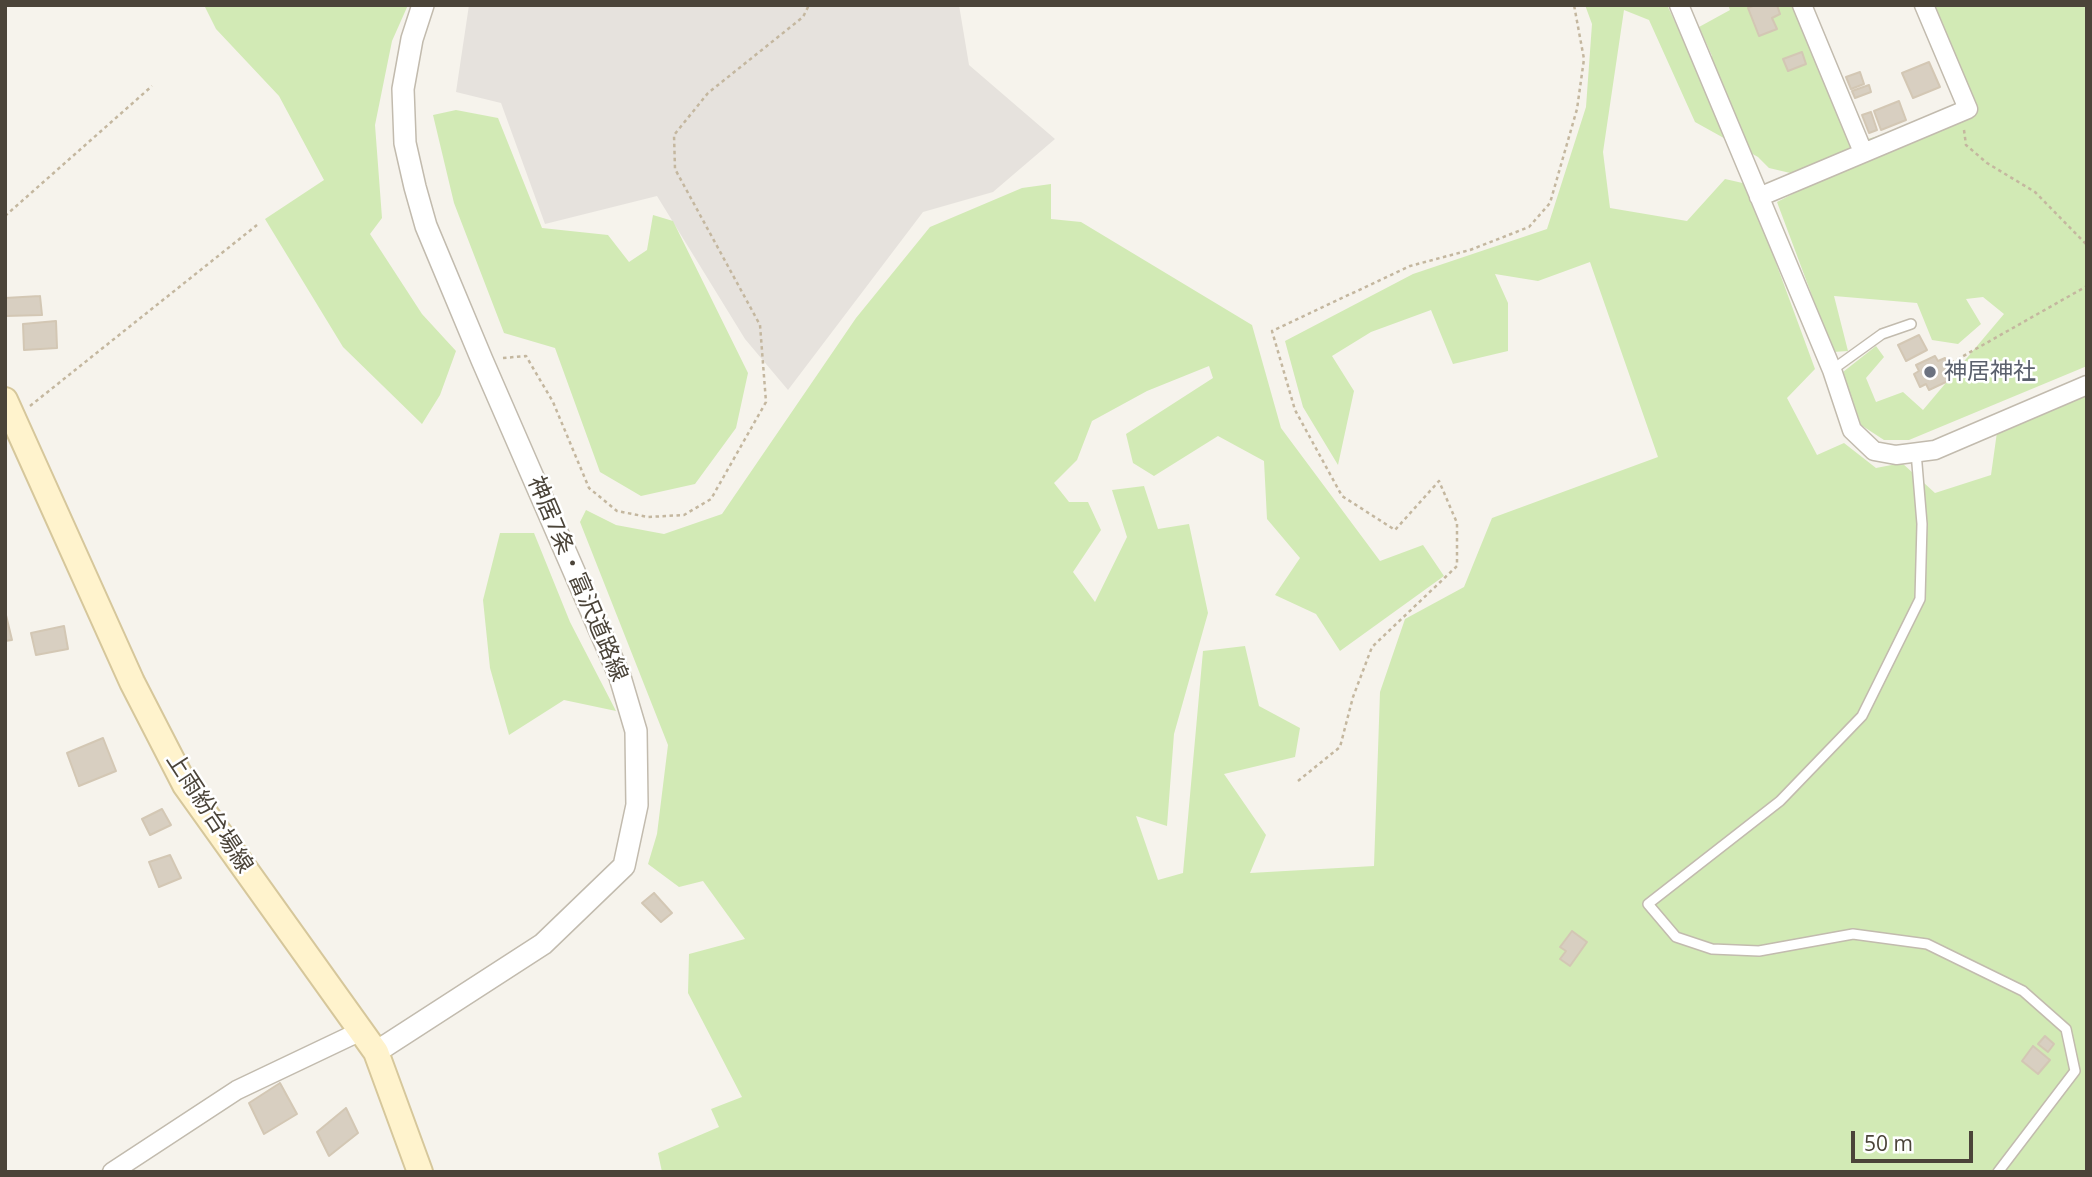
<!DOCTYPE html>
<meta charset="utf-8">
<style>
body{margin:0}
#map{position:relative;width:2092px;height:1177px;overflow:hidden;background:#f6f3ec;font-family:"Open Sans",sans-serif}
canvas{display:block}
.frame{position:absolute;inset:0;border:7px solid #4b4439;pointer-events:none}
.scale{position:absolute;left:1851px;top:1131px;width:122px;height:32px;box-sizing:border-box;border:4px solid #4b4439;border-top:0;padding-left:9px;font-size:21px;line-height:24px;white-space:nowrap;color:#4b4439;-webkit-text-stroke:5px #fff;paint-order:stroke}
</style>
<div id="map">
<canvas width="2092" height="1177"></canvas>
<div class="frame"></div>
<div class="scale">50 m</div>
</div>
<script>
const ctx = document.querySelector('canvas').getContext('2d');
ctx.lineJoin = 'round';
function fillPath(path, color) { ctx.fillStyle = color; ctx.fill(path, 'evenodd'); }
const shape = rows => new Path2D(rows.map(r => 'M' + r).join(''));
function trace(path, color, width, dash) { ctx.strokeStyle = color; ctx.lineWidth = width; ctx.lineCap = dash ? 'butt' : 'round'; ctx.setLineDash(dash || []); ctx.stroke(path); }
function label(font, color, halo, rows, align = 'center') {
  ctx.font = font + ' "Open Sans","Noto Sans JP",sans-serif'; ctx.lineWidth = 5; ctx.setLineDash([]); ctx.textBaseline = 'middle'; ctx.strokeStyle = halo; ctx.fillStyle = color; for (const [text, x, y, turn = 0] of rows) {
    ctx.save(); ctx.translate(x, y); ctx.rotate((+turn || 0) * Math.PI / 180); ctx.textAlign = isNaN(turn) ? turn : align; if (halo) ctx.strokeText(text, 0, 0); ctx.fillText(text, 0, 0); ctx.restore();
  }
}
fillPath(shape([
 [469,5,959,5,969,65,1055,139,993,192,923,212,788,390,745,339,657,196,545,224,501,103,456,92]
]), '#e6e2dd');
fillPath(shape([
 [204,5,408,5,392,41,375,125,382,218,370,234,422,314,456,351,440,395,422,424,343,347,265,219,324,180,279,96,216,29],
 [1585,5,1667,5,1693,60,1712,56,1699,27,1730,10,1728,5,1792,5,1851,144,1908,127,1919,140,1974,115,1932,5,2087,5,2087,366,1909,440,1884,440,1861,425,1843,372,1876,346,1884,357,1866,378,1876,402,1903,392,1923,410,2004,314,1983,297,1966,299,1981,324,1958,344,1932,340,1917,303,1834,296,1848,351,1833,352,1777,202,1820,180,1769,168,1758,157,1695,122,1649,20,1624,10,1603,152,1610,208,1687,221,1725,179,1747,184,1815,369,1787,398,1817,455,1844,443,1876,468,1902,463,1935,493,1991,475,1997,432,2087,394,2087,1172,662,1172,658,1153,719,1127,711,1109,742,1097,688,993,689,954,745,939,703,881,679,887,648,864,657,834,668,745,580,522,586,510,616,525,664,534,722,514,856,318,930,227,1022,188,1051,184,1051,219,1081,222,1252,325,1281,428,1380,561,1423,545,1444,576,1340,651,1316,614,1275,595,1300,558,1267,519,1264,461,1218,436,1154,476,1133,463,1126,434,1213,378,1209,366,1147,391,1092,421,1077,460,1054,483,1069,502,1088,502,1101,530,1073,572,1095,602,1127,537,1112,490,1144,486,1158,529,1189,524,1208,613,1174,734,1167,826,1136,816,1158,880,1183,873,1203,651,1245,646,1259,706,1300,728,1295,757,1224,774,1266,835,1250,873,1374,866,1380,692,1405,619,1464,587,1492,518,1658,457,1590,262,1538,281,1495,274,1508,303,1508,351,1453,364,1431,310,1371,332,1332,356,1354,391,1338,465,1303,407,1285,341,1413,274,1547,229,1586,107,1592,24],
 [456,110,498,118,542,228,608,235,629,262,647,250,653,215,673,221,748,373,736,428,695,484,641,496,600,472,555,348,504,333,454,203,433,115],
 [500,533,534,533,570,622,616,711,564,700,509,735,490,668,483,600]
]), '#d2eab5');
const building = shape([
 [1755,5,1777,5,1780,14,1772,18,1777,29,1759,36,1748,8,1755,5],
 [1802,52,1806,64,1788,71,1783,59,1802,52],
 [1929,62,1940,87,1913,98,1902,73,1929,62],
 [1860,72,1864,84,1851,89,1846,77,1860,72],
 [1869,85,1871,92,1855,98,1852,91,1869,85],
 [1899,101,1906,120,1881,130,1874,111,1899,101],
 [1871,112,1877,130,1869,133,1862,115,1871,112],
 [40,296,42,315,5,316,5,298,40,296],
 [56,321,57,348,24,350,23,324,56,321],
 [1919,335,1927,350,1906,361,1898,345,1919,335],
 [1935,356,1938,361,1945,358,1951,370,1944,374,1948,381,1929,390,1926,384,1920,387,1914,374,1919,371,1916,365,1935,356],
 [5,611,12,640,5,641,5,611],
 [64,626,68,649,36,655,31,633,64,626],
 [103,738,116,771,79,786,67,753,103,738],
 [162,809,171,825,150,835,142,819,162,809],
 [170,855,181,878,159,887,149,862,170,855],
 [654,893,672,913,661,922,642,903,654,893],
 [1572,931,1587,942,1570,966,1560,959,1566,951,1560,947,1572,931],
 [2045,1036,2054,1044,2048,1052,2038,1044,2045,1036],
 [2033,1046,2050,1060,2038,1074,2022,1061,2033,1046],
 [280,1083,297,1114,264,1134,249,1103,280,1083],
 [346,1108,358,1133,329,1156,317,1132,346,1108]
]);
fillPath(building, '#d8cfc1');
trace(building, '#d3c7b4', 2);
const service = shape([
 [1832,370,1882,334,1911,324],
 [1916,452,1922,524,1920,599,1862,716,1780,801,1648,904,1676,937,1712,949,1759,951,1853,934,1927,944,2023,991,2066,1029,2075,1071,1998,1172]
]);
const minor = shape([
 [1679,5,1832,370,1852,430,1874,451,1896,455,1935,450,2087,385],
 [1802,5,1863,152],
 [1759,197,1968,109,1924,5],
 [112,1172,237,1090,361,1031]
]);
const tertiary = shape([
 [376,1052,543,944,624,866,637,805,636,731,620,677,482,360,426,226,415,187,405,143,403,89,412,39,423,5]
]);
const secondary = shape([
 [5,400,132,682,185,785,376,1052,420,1172]
]);
trace(service, '#c2bbae', 12);
trace(minor, '#c2bbae', 21);
trace(tertiary, '#c2bbae', 24);
trace(secondary, '#d6c79b', 28);
trace(shape([
 [1964,130,1966,145,1987,163,2035,192,2087,245],
 [5,216,152,86],
 [503,358,526,356,553,402,589,488,617,511,648,517,684,515,711,499,766,402,760,325,675,169,674,135,708,93,803,17,809,5],
 [1951,363,2087,286],
 [30,406,257,225],
 [1298,781,1340,747,1353,697,1372,647,1457,566,1457,523,1439,481,1395,530,1342,496,1295,410,1272,331,1410,266,1470,250,1529,227,1550,203,1577,109,1584,59,1574,5]
]), '#c4b79f', 2.5, [3.5, 3.5]);
trace(service, '#fff', 9);
trace(minor, '#fff', 18);
trace(tertiary, '#fff', 21);
trace(secondary, '#fff3cd', 24);
for (const [x, y, r, color] of [
 [1930,372,7,"#6b7280"]
]) { const dot = new Path2D(); dot.arc(x, y, r, 0, 2 * Math.PI); ctx.fillStyle = color; ctx.fill(dot); trace(dot, '#fff', 2.5); }
label('23px', '#5b616d', '#fff', [
 ["神居神社",1944,372]
], 'left');
label('23px', '#4b4439', '#fff', [
 ["神居7条・富沢道路線",577,579,67],
 ["上雨紛台場線",209,813,57]
]);
</script>
